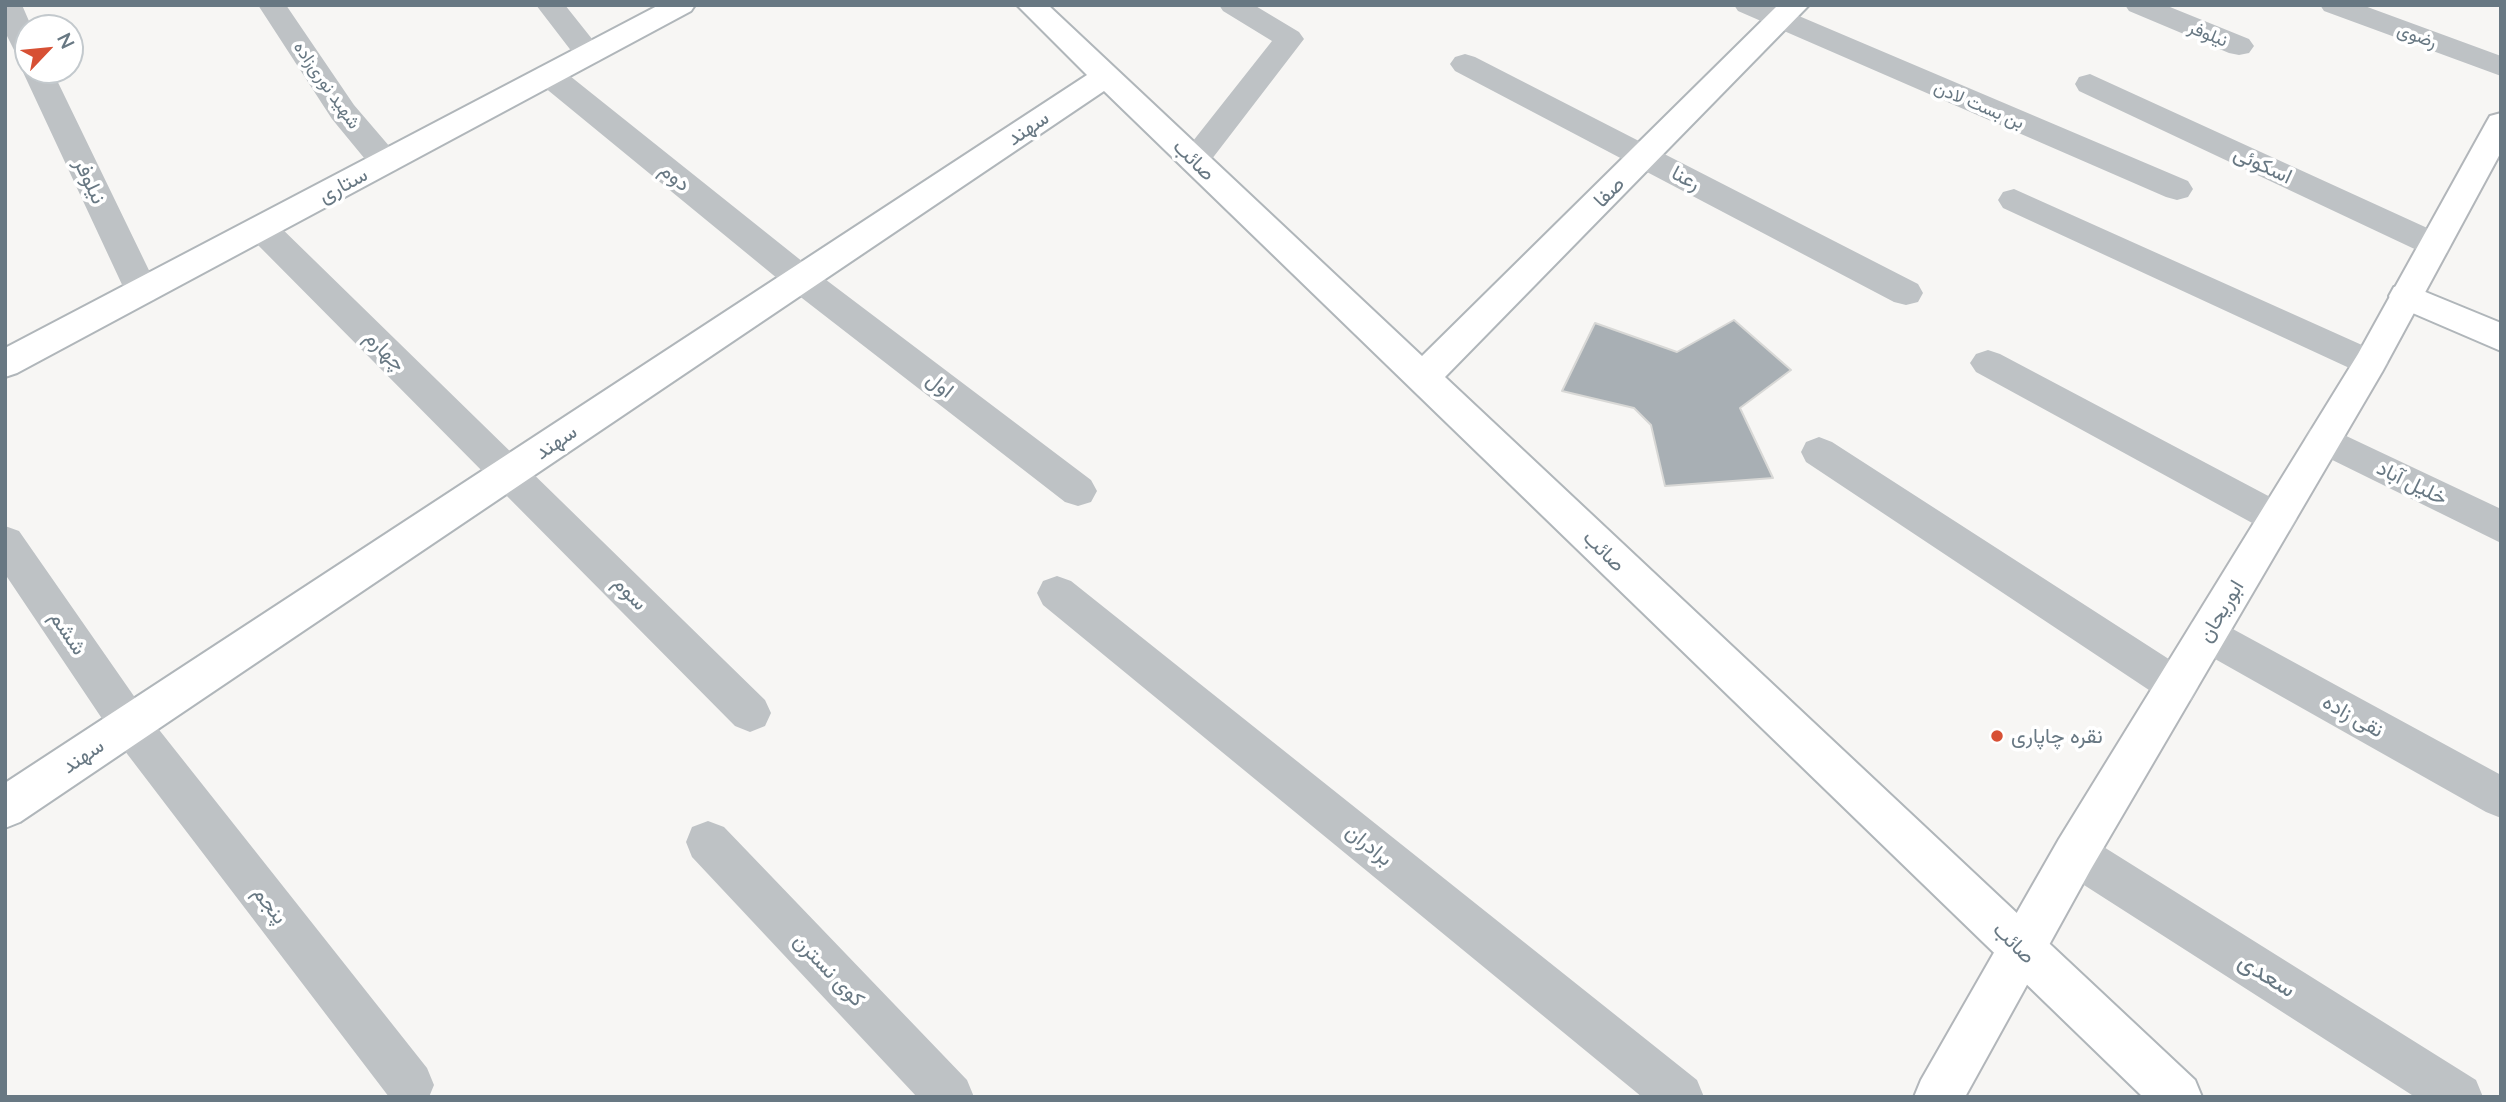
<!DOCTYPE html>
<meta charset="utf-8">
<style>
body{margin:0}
#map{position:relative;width:2506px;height:1102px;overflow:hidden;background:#f7f6f4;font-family:Lato,sans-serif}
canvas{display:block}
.frame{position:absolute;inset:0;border:7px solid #687883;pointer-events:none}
.north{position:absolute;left:14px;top:14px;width:70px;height:70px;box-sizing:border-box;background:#fff;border:2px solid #c3c9cd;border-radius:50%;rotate:64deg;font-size:19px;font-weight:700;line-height:28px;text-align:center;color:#687883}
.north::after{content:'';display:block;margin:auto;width:24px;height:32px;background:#d75034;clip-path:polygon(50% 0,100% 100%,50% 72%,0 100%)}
</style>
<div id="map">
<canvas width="2506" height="1102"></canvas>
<div class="frame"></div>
<div class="north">N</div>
</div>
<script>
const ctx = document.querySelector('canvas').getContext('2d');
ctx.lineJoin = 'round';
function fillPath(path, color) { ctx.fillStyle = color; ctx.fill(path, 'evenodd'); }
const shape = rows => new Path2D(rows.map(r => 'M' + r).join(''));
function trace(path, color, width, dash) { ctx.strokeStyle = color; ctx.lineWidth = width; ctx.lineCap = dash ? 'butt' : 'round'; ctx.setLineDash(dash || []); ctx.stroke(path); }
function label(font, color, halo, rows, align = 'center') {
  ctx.font = font + ' Lato,Vazirmatn,sans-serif'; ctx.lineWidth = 7; ctx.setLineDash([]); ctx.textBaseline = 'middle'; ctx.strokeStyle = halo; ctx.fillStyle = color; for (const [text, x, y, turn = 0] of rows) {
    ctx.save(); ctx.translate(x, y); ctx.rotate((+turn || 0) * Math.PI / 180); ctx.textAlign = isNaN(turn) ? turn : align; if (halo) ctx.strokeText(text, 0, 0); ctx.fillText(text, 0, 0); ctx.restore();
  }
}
const building = shape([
 [1734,320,1791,370,1740,408,1773,478,1665,486,1651,425,1634,408,1562,391,1595,323,1677,352,1734,320]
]);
fillPath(building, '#a8afb4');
trace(building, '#d8d8d6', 2);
const secondary = shape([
 [659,5,695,5,691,11,17,373,5,377,5,348,659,5],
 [1017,5,1048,5,1422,356,1778,5,1809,5,1445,377,2195,1080,2202,1097,2143,1097,1104,91,20,822,5,828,5,783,1087,75,1017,5],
 [2406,284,2501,323,2501,351,2394,305,2389,296,2394,287,2406,284]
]);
const primary = shape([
 [2501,113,2501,152,2382,372,2091,869,1965,1097,1914,1097,1921,1080,2059,839,2358,354,2486,123,2490,116,2501,113]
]);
trace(secondary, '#b0b6ba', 4);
trace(primary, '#b2b6ba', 4);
fillPath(shape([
 [5,5,22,5,32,28,28,28,28,60,18,58,5,32,5,5],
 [258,5,286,5,354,105,396,154,401,162,396,170,385,173,374,170,332,119,258,5],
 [536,5,565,5,604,54,599,61,589,63,579,61,536,5],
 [1219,5,1254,5,1299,32,1304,39,1205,168,1194,171,1183,168,1178,160,1272,41,1223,11,1219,5],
 [1734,5,1773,5,2188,181,2193,189,2188,197,2177,200,2166,197,1738,11,1734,5],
 [2125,5,2165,5,2249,39,2254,46,2249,53,2239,55,2229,53,2129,11,2125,5],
 [2320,5,2362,5,2501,56,2501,76,2324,11,2320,5],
 [1465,54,1475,57,1918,284,1923,293,1918,302,1906,305,1894,302,1455,71,1450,64,1455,57,1465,54],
 [27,63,28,70,52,70,159,291,154,300,142,303,130,300,125,291,22,70,27,63],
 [549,65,560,68,813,270,1091,480,1097,491,1091,502,1078,506,1065,502,789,288,538,82,534,75,538,68,549,65],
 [2090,74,2447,237,2451,245,2447,253,2435,257,2423,253,2079,91,2075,84,2079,77,2090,74],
 [2014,189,2382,354,2388,363,2382,372,2370,376,2358,372,2003,208,1998,200,2003,192,2014,189],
 [261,216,273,220,765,700,771,713,765,726,750,732,735,726,249,236,245,228,249,220,261,216],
 [1988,350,2000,354,2291,508,2297,519,2291,530,2278,535,2265,530,1976,372,1970,363,1976,354,1988,350],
 [2323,425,2501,509,2501,543,2310,449,2305,439,2310,429,2323,425],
 [1819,437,1832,442,2192,674,2198,687,2192,700,2178,705,2164,700,1806,462,1801,452,1806,442,1819,437],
 [5,526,19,531,145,712,427,1068,434,1085,429,1097,389,1097,115,738,5,574,5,526],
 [1057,576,1071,581,1697,1080,1704,1097,1642,1097,1043,605,1037,593,1043,581,1057,576],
 [2206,617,2220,622,2501,775,2501,818,2486,812,2192,646,2186,634,2192,622,2206,617],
 [708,821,724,827,967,1080,974,1097,917,1097,692,857,686,842,692,827,708,821],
 [2075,833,2091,839,2476,1080,2483,1097,2415,1097,2059,869,2053,854,2059,839,2075,833]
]), '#bec2c5');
fillPath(secondary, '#fff');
fillPath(primary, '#fff');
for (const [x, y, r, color] of [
 [1997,736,7,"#d75034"]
]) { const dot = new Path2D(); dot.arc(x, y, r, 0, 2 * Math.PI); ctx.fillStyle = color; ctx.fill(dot); trace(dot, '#fff', 2.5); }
label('18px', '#687883', '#fff', [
 ["نیلوفر",2208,34,22],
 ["رضوی",2417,36,20],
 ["شهید نوری‌زاده",327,85,55],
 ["بن بست لادن",1979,105,23]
]);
label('21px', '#687883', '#fff', [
 ["سهند",1028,128,-34],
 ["صائب",1194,160,44],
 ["اسکوئی",2263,165,25],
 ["دوم",675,177,39],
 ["رعنا",1686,178,28],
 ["نیلوفر",90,181,65],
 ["ستاری",343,185,-28],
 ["صفا",1609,192,-45],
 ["چهارم",385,351,45],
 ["اول",940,385,38],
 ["سهند",556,442,-34],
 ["خلیل آباد",2412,483,26],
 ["صائب",1604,551,44],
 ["سوم",630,593,45],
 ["ابوریحان",2221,611,-59],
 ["ششم",68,633,56],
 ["نقی زاده",2353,716,29],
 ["سهند",83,756,-34],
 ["برادران",1369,845,39],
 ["پنجم",270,905,52],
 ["صائب",2014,943,44],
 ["کوی نسترن",829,970,46]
]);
label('21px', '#687883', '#fff', [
 ["نقره چاپاری",2011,736]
], 'left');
label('24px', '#687883', '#fff', [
 ["سعدی",2267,975,32]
]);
</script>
